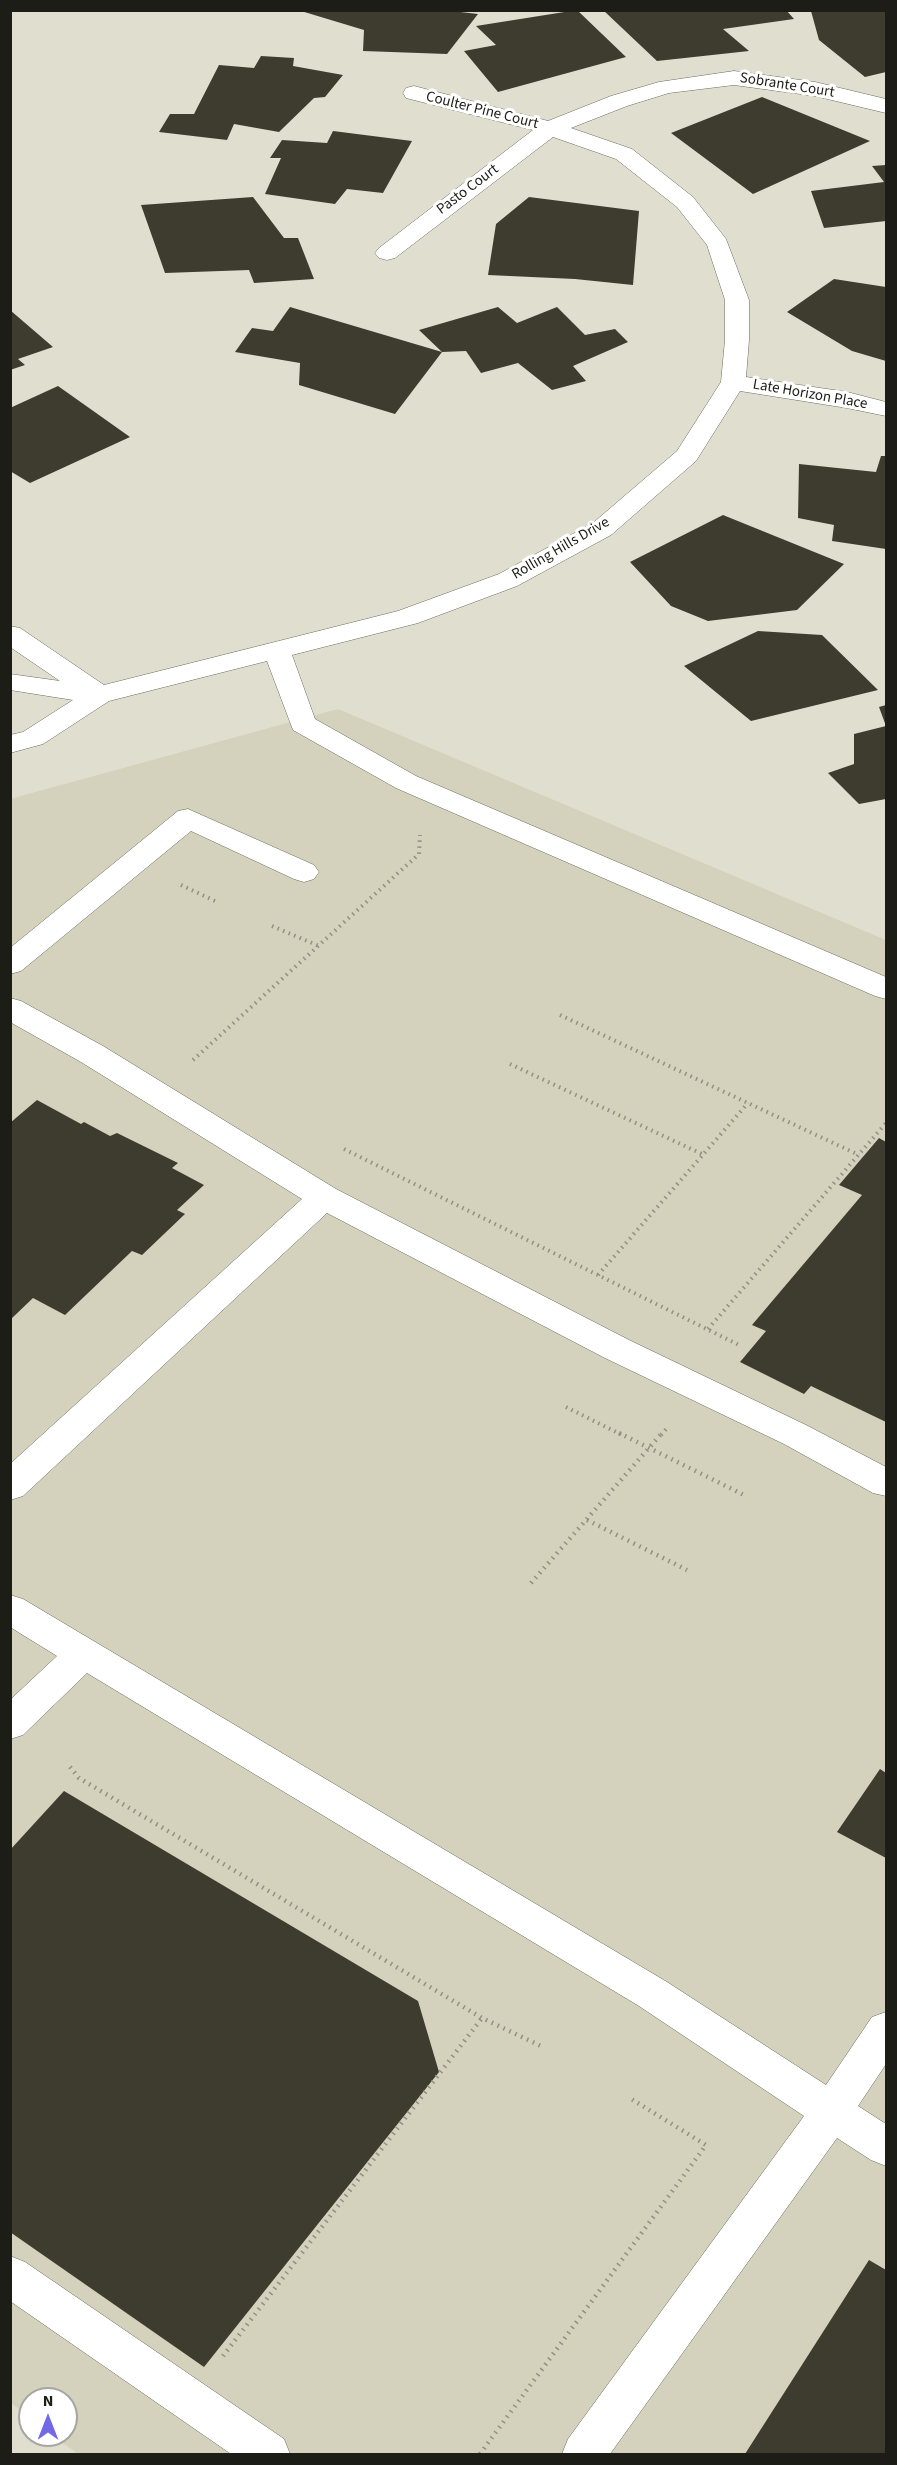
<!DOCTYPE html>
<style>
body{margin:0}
#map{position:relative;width:897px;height:2465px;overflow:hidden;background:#e0dfcf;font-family:"Source Sans 3",sans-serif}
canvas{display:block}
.frame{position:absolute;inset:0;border:12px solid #1d1d17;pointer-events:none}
.north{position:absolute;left:18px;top:2387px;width:60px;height:60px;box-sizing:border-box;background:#fff;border:2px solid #a5a5a2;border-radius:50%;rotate:0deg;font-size:16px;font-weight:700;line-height:24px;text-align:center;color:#1d1d17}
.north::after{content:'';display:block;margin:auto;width:21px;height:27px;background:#7469e4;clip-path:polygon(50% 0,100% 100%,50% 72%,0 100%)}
</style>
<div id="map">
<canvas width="897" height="2465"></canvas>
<div class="frame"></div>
<div class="north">N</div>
</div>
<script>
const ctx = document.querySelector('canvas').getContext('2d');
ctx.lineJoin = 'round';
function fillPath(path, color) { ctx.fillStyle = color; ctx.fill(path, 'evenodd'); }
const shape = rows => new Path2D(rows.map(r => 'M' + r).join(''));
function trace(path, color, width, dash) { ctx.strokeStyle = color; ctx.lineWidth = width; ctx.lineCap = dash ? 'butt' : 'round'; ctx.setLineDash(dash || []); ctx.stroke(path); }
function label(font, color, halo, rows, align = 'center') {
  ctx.font = font + ' "Source Sans 3",sans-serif'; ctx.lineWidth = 6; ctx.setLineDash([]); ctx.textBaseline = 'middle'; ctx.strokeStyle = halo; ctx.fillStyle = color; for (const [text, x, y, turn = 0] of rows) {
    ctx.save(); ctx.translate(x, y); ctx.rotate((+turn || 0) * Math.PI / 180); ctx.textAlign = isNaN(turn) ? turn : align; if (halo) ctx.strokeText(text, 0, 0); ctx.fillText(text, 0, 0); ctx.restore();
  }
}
fillPath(shape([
 [338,709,886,940,886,2454,78,2454,52,2435,66,2435,66,2399,30,2399,30,2418,11,2403,10,799]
]), '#d4d2bc');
fillPath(shape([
 [443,10,478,14,447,54,363,51,364,30,301,11],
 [577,10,626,57,498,92,464,51,496,45,476,26],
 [603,10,786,10,794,19,723,29,749,51,657,61],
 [814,10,886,10,886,72,865,77,819,40,811,11],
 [261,56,294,58,293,66,343,75,325,97,314,98,279,132,234,124,227,140,159,132,170,114,194,114,219,65,254,68],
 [762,97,870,141,753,194,671,133],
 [333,131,412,141,383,193,347,189,335,204,265,194,281,158,270,158,282,140,327,143],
 [886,165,886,221,824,228,811,191,884,182,872,166],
 [253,197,284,238,298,238,314,279,254,283,249,270,165,273,141,205],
 [529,197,639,211,633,285,575,279,488,275,496,224],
 [834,279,886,287,886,361,852,351,787,312],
 [290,307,442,352,395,414,299,385,300,363,235,352,252,328,273,331],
 [498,307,517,323,557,307,585,335,615,329,628,342,573,366,586,381,552,390,518,363,481,373,466,351,442,352,419,330],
 [10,310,53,347,18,359,25,365,10,370],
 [58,386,130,437,30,483,10,471,10,408],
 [881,456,886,456,886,549,832,541,834,525,798,518,799,464,876,472],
 [723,515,844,564,797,610,708,621,671,606,630,562],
 [758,631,822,635,878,690,751,721,684,666],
 [886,705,886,799,859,804,828,773,854,764,854,734,886,726,879,707],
 [37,1100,81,1124,84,1122,110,1136,117,1133,178,1163,172,1168,204,1185,177,1210,185,1214,142,1255,132,1251,65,1315,33,1298,10,1320,10,1123],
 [879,1138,886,1142,886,1422,811,1386,804,1394,740,1362,766,1331,752,1325,862,1195,839,1185],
 [880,1769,886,1773,886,1858,837,1832],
 [64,1791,418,2001,439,2072,204,2367,10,2232,10,1850],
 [869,2260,886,2270,886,2454,745,2454]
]), '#3d3c2f');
const minor = shape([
 [734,71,815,82,886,99,886,113,815,96,734,85,669,93,627,106,571,128,632,149,693,197,726,239,749,300,749,340,746,377,847,392,886,402,886,416,847,408,740,391,696,461,611,535,517,586,418,623,292,655,315,719,416,776,886,977,886,999,875,996,396,788,293,730,267,661,109,701,43,744,10,753,10,735,23,732,73,700,10,690,10,674,60,681,10,647,10,626,20,628,104,685,398,611,499,574,593,523,677,451,721,382,725,340,725,300,707,245,677,207,616,159,553,137,395,258,387,260,379,258,375,253,379,248,533,130,406,98,403,93,406,88,414,86,548,121,611,96,659,82,734,71],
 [188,809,314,865,319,872,314,879,304,882,294,879,191,831,21,971,10,974,10,948,178,811,188,809],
 [10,998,21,1001,103,1046,336,1189,629,1340,808,1426,886,1467,886,1496,873,1493,784,1444,605,1358,327,1213,23,1496,10,1500,10,1464,302,1199,81,1062,10,1022,10,998],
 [10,1595,23,1599,667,1982,826,2085,872,2017,886,2012,886,2064,858,2106,886,2124,886,2166,871,2160,837,2138,610,2454,562,2454,568,2439,804,2116,639,2006,87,1673,23,1735,10,1739,10,1700,57,1656,10,1627,10,1595],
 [10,2256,25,2262,284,2439,290,2454,231,2454,10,2301,10,2256]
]);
trace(minor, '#6c6b5c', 1);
trace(shape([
 [181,885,215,901],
 [272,926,319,946],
 [560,1015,859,1155],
 [193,1060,419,854,420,835],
 [510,1064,704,1155],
 [344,1149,739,1345],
 [598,1275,748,1103],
 [708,1329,886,1123],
 [566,1407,622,1435],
 [661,1435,668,1427]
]), '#919084', 4, [1.5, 4.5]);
trace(shape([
 [619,1433,746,1496],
 [587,1520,687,1570],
 [531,1583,662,1433],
 [70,1767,79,1778,482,2018,543,2047],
 [223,2356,482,2018],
 [480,2454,706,2145,628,2097]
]), '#919084', 4.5, [1.5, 5]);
fillPath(minor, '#fff');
label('15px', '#1d1d17', '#fff', [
 ["Sobrante Court",787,86,9],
 ["Coulter Pine Court",482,111,14],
 ["Pasto Court",468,190,-37],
 ["Late Horizon Place",810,395,10],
 ["Rolling Hills Drive",561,549,-30]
]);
</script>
